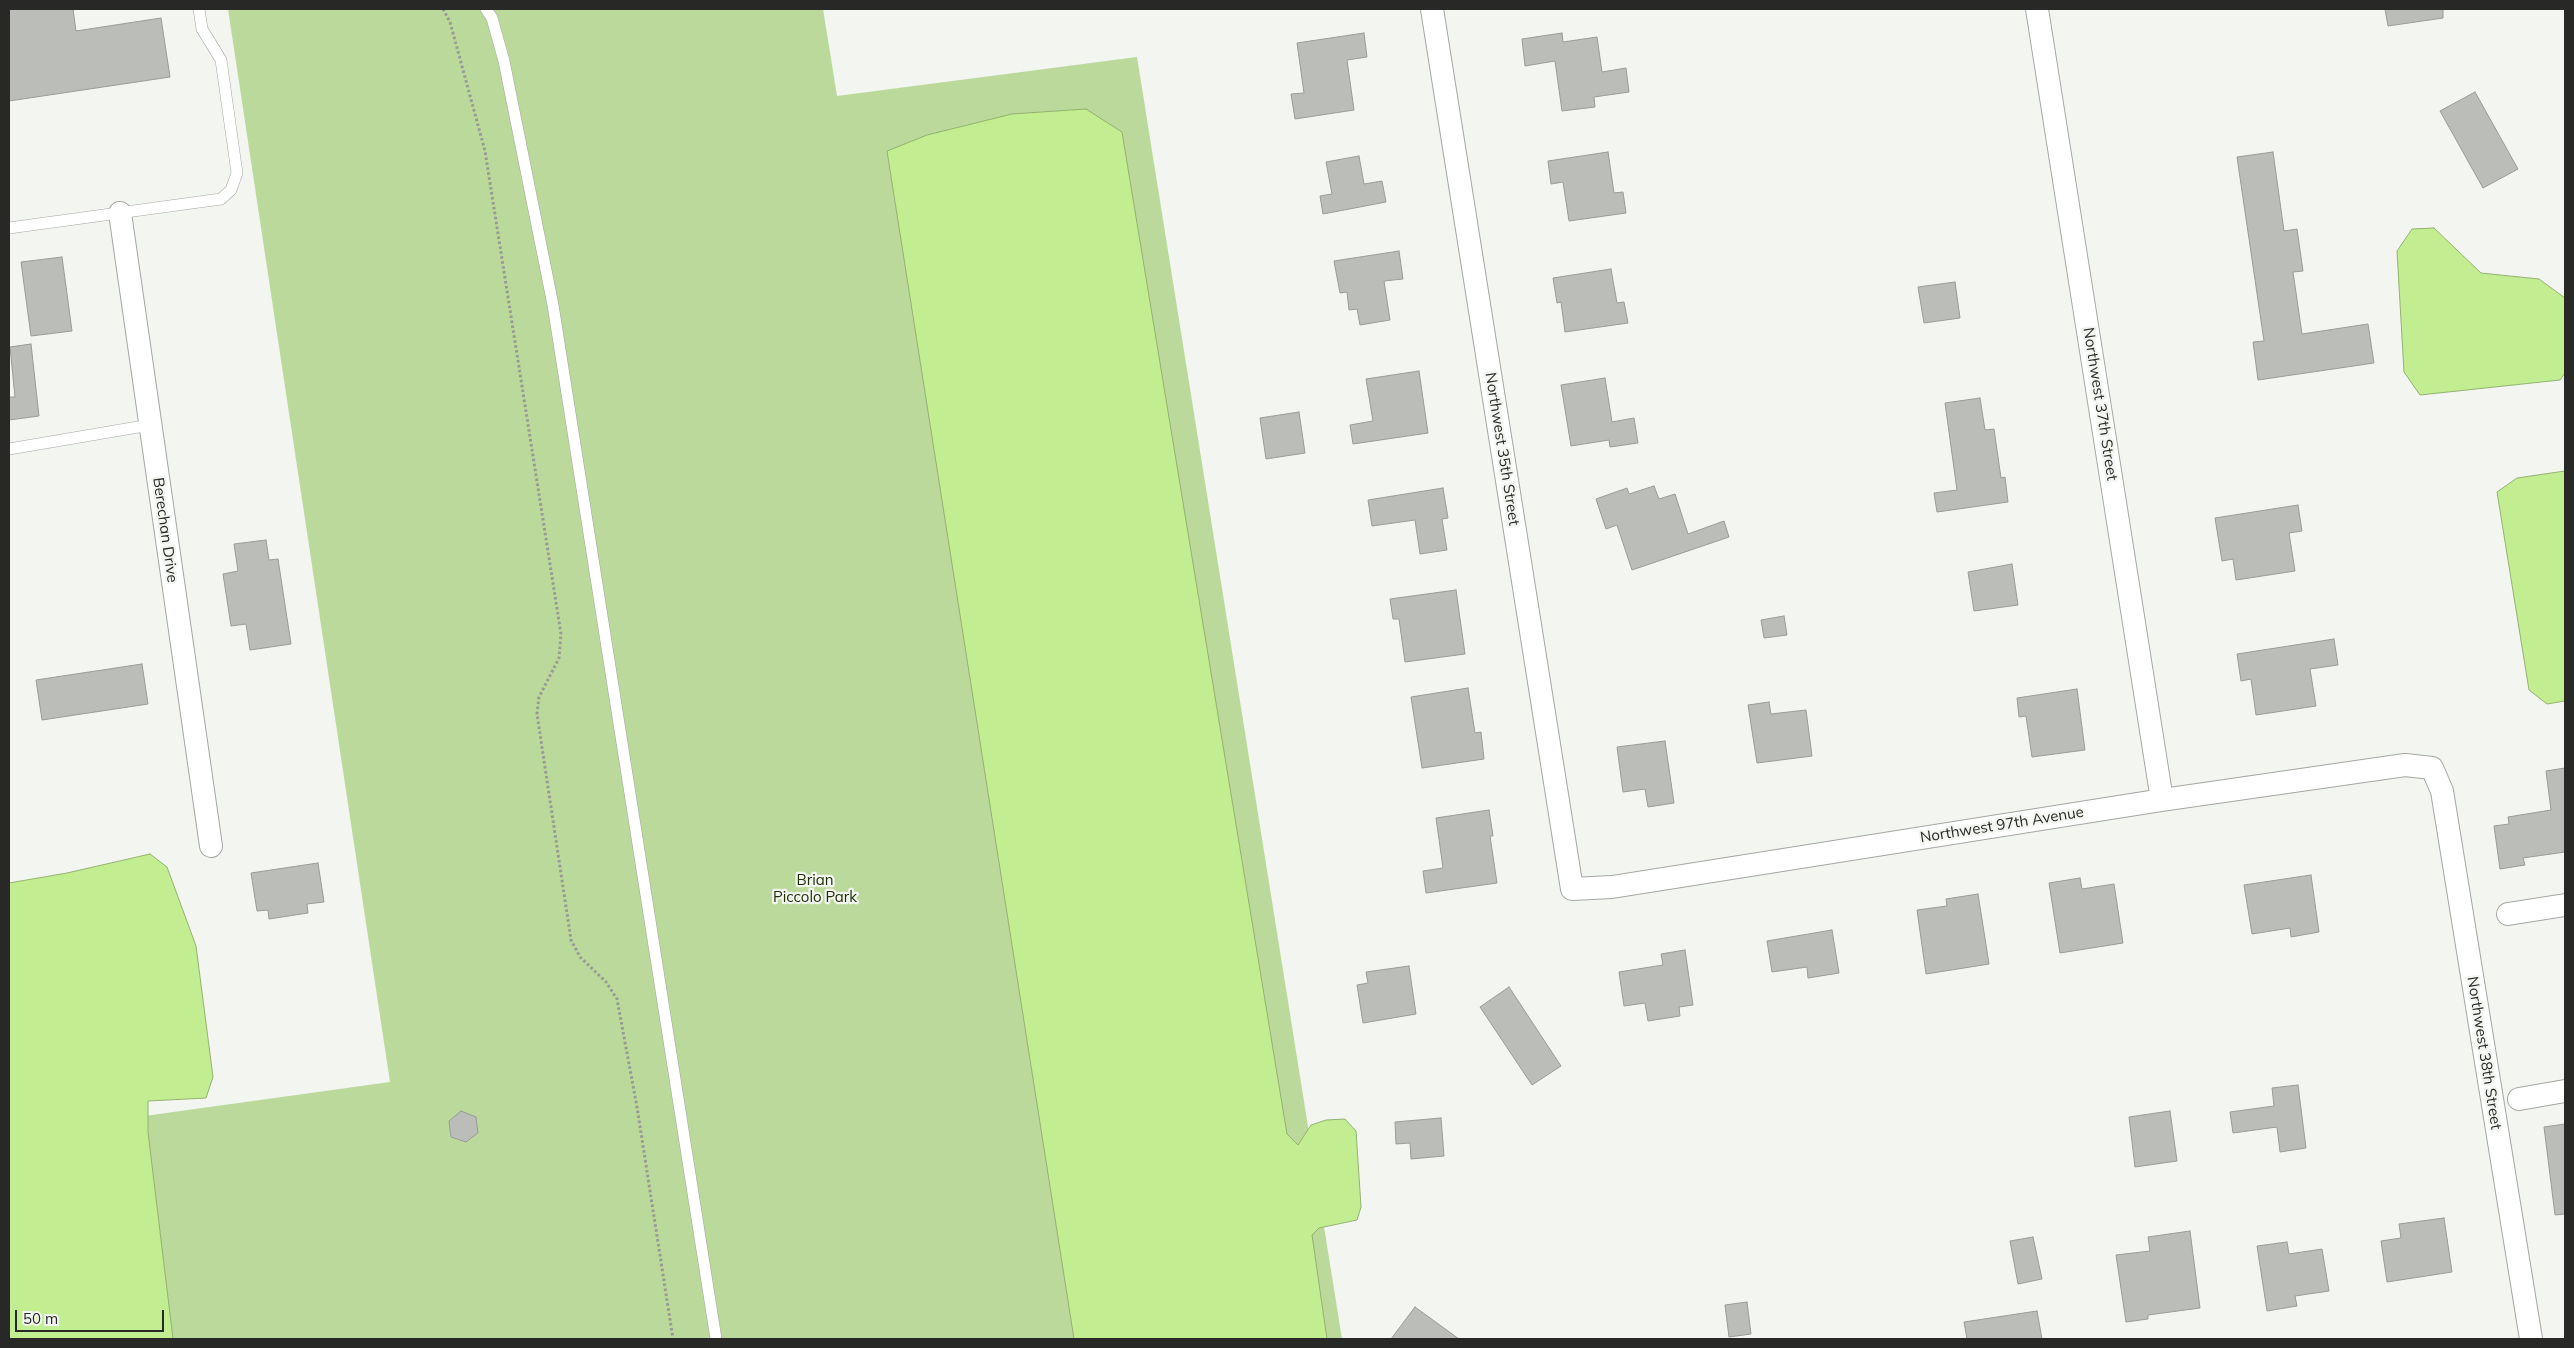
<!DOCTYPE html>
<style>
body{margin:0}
#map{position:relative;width:2574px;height:1348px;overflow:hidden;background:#f2f5f0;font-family:Mulish,sans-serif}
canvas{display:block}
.frame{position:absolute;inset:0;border:10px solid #282927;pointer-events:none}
.scale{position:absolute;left:15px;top:1310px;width:149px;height:22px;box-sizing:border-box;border:2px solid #282927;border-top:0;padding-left:6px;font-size:15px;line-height:18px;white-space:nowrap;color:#282927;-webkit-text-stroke:4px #f2f5f0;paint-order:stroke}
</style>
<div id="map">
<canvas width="2574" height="1348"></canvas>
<div class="frame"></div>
<div class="scale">50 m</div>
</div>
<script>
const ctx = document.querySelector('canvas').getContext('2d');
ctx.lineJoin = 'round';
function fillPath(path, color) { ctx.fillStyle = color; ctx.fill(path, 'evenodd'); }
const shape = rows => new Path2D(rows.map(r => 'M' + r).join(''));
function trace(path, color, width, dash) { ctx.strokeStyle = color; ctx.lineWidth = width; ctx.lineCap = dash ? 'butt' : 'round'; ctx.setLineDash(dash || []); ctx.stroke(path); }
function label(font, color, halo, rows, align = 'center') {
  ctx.font = font + ' Mulish,sans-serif'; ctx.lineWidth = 4.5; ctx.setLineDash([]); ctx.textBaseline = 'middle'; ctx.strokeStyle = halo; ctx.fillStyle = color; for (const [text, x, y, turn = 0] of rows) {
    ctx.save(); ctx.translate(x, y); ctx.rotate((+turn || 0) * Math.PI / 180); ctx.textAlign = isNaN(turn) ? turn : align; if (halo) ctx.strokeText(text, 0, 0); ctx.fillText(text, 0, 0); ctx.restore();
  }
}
fillPath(shape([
 [228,9,823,9,837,96,1137,57,1342,1339,128,1339,94,1123,390,1082]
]), '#bbd99a');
const water = shape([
 [1086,109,1122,132,1287,1134,1298,1145,1311,1125,1326,1120,1345,1119,1356,1131,1361,1207,1357,1220,1319,1228,1312,1235,1327,1339,1074,1339,887,151,927,135,1012,114,1086,109],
 [2434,228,2481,273,2539,279,2565,298,2565,373,2560,380,2420,395,2404,372,2397,251,2412,229,2434,228],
 [2565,471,2565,701,2547,704,2529,690,2497,492,2517,478,2565,471],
 [150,854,167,867,196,946,213,1077,206,1098,148,1101,148,1132,173,1339,9,1339,9,883,67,873,150,854]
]);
fillPath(water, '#c2ed90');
trace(water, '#94b270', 1);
const building = shape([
 [9,9,73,9,76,31,161,18,170,77,9,101,9,9],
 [2385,9,2443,9,2443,18,2388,26,2385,9],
 [1364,33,1367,57,1347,60,1354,110,1295,119,1291,94,1304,93,1297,43,1364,33],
 [1562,33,1563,42,1597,37,1602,72,1626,68,1629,92,1594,97,1595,107,1562,111,1555,61,1525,66,1522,39,1562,33],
 [2475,92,2518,169,2483,188,2440,111,2475,92],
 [1608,152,1614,193,1623,192,1626,213,1569,221,1563,182,1551,184,1548,161,1608,152],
 [2273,152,2284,231,2297,229,2303,271,2293,272,2302,334,2368,324,2374,363,2258,380,2253,342,2264,341,2237,157,2273,152],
 [1359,156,1364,184,1382,181,1386,202,1323,214,1320,196,1332,194,1326,162,1359,156],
 [1399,251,1403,279,1384,281,1390,320,1360,325,1357,309,1349,310,1347,292,1340,293,1334,261,1399,251],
 [62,257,72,331,31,336,21,262,62,257],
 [1611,269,1617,303,1624,302,1628,323,1565,332,1561,302,1557,303,1553,278,1611,269],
 [1955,282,1960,318,1924,323,1918,287,1955,282],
 [31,344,39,416,9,420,9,397,15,397,10,347,31,344],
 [1419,371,1428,433,1353,444,1350,425,1373,421,1366,379,1419,371],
 [1605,378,1612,422,1634,418,1638,443,1610,447,1609,440,1571,446,1561,385,1605,378],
 [1980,398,1985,430,1994,429,2001,478,2005,477,2008,502,1937,512,1934,493,1957,490,1945,403,1980,398],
 [1299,412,1305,453,1266,459,1260,418,1299,412],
 [1654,486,1659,499,1675,494,1688,534,1724,521,1729,537,1632,570,1617,525,1606,529,1596,499,1627,488,1629,494,1654,486],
 [1443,488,1448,518,1442,519,1447,550,1420,554,1415,520,1372,526,1368,500,1443,488],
 [2298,505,2302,531,2289,533,2295,571,2236,580,2233,559,2222,561,2215,518,2298,505],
 [266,540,269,560,278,559,291,644,250,650,246,624,231,626,223,574,238,571,234,544,266,540],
 [2012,564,2018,605,1974,611,1968,572,2012,564],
 [1456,590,1465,654,1405,662,1399,619,1393,619,1390,599,1456,590],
 [1784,616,1787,635,1764,638,1761,620,1784,616],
 [2334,639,2338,665,2310,669,2316,706,2256,715,2251,679,2241,681,2237,654,2334,639],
 [142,664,148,704,42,720,36,680,142,664],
 [1468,688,1475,733,1481,732,1484,759,1422,768,1411,697,1468,688],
 [2077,689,2085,750,2032,757,2026,716,2019,717,2017,698,2077,689],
 [1769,702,1771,714,1806,710,1812,756,1757,763,1748,705,1769,702],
 [1665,741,1674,803,1648,807,1645,789,1623,792,1617,747,1665,741],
 [2565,768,2565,852,2523,858,2525,865,2500,869,2494,826,2509,824,2508,817,2551,810,2546,771,2565,768],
 [1489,810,1493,836,1490,836,1497,883,1426,893,1423,871,1443,868,1436,818,1489,810],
 [318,863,324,902,307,904,308,913,269,919,268,910,257,911,251,873,318,863],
 [2311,875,2319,932,2291,937,2290,928,2252,934,2244,885,2311,875],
 [2080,878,2082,889,2114,884,2123,943,2060,953,2049,883,2080,878],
 [1978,894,1989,964,1926,974,1917,910,1947,906,1946,899,1978,894],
 [1832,930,1839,973,1808,978,1807,967,1772,972,1767,941,1832,930],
 [1685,950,1693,1005,1679,1007,1680,1016,1648,1021,1645,1003,1624,1006,1619,972,1663,965,1661,954,1685,950],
 [1409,966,1416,1014,1363,1023,1357,985,1368,983,1366,972,1409,966],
 [1509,987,1561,1066,1532,1085,1480,1007,1509,987],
 [2298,1085,2306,1148,2280,1152,2277,1127,2233,1133,2230,1112,2274,1106,2272,1088,2298,1085],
 [461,1111,476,1117,478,1133,466,1142,451,1137,449,1121,461,1111],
 [2170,1111,2177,1161,2135,1167,2129,1117,2170,1111],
 [1441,1118,1444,1156,1411,1159,1410,1143,1396,1144,1395,1122,1441,1118],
 [2565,1124,2565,1214,2555,1215,2544,1127,2565,1124],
 [2444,1218,2452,1272,2387,1282,2381,1241,2401,1238,2399,1224,2444,1218],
 [2190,1231,2200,1308,2148,1315,2148,1319,2126,1322,2116,1255,2150,1251,2148,1237,2190,1231],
 [2033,1237,2042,1279,2018,1284,2010,1241,2033,1237],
 [2287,1242,2289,1254,2322,1249,2329,1291,2295,1296,2297,1306,2267,1311,2257,1246,2287,1242],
 [1747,1302,1751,1334,1729,1337,1725,1305,1747,1302],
 [1415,1307,1459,1339,1391,1339,1415,1307],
 [2037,1311,2042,1339,1967,1339,1964,1322,2037,1311]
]);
fillPath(building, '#bbbdb8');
trace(building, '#999b97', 1);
const service = shape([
 [486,9,492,18,504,61,553,305,716,1339],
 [9,228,221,199,231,190,237,173,221,60,202,29,199,9],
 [9,449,150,425]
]);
const minor = shape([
 [1432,9,1572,889,1612,887,2162,800,2405,765,2432,768,2442,791,2531,1339],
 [2037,9,2162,800],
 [120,213,211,846],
 [2508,914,2565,905],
 [2519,1099,2565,1091]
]);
trace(service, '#a5a7a3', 12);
trace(minor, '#a5a7a3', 24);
trace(shape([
 [443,9,450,22,485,151,561,634,559,658,539,697,537,714,571,940,580,957,606,982,617,999,637,1107,673,1339]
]), '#979996', 3, [2.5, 2.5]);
trace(service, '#fff', 11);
trace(minor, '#fff', 22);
label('15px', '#282927', '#f2f5f0', [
 ["Northwest 37th Street",2100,404,81],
 ["Northwest 35th Street",1502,449,81],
 ["Berechan Drive",165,530,82],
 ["Northwest 97th Avenue",2002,825,-9],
 ["Northwest 38th Street",2484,1053,81]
]);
label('15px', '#203009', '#f2f5f0', [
 ["Brian",815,880],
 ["Piccolo Park",815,897]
]);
</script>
